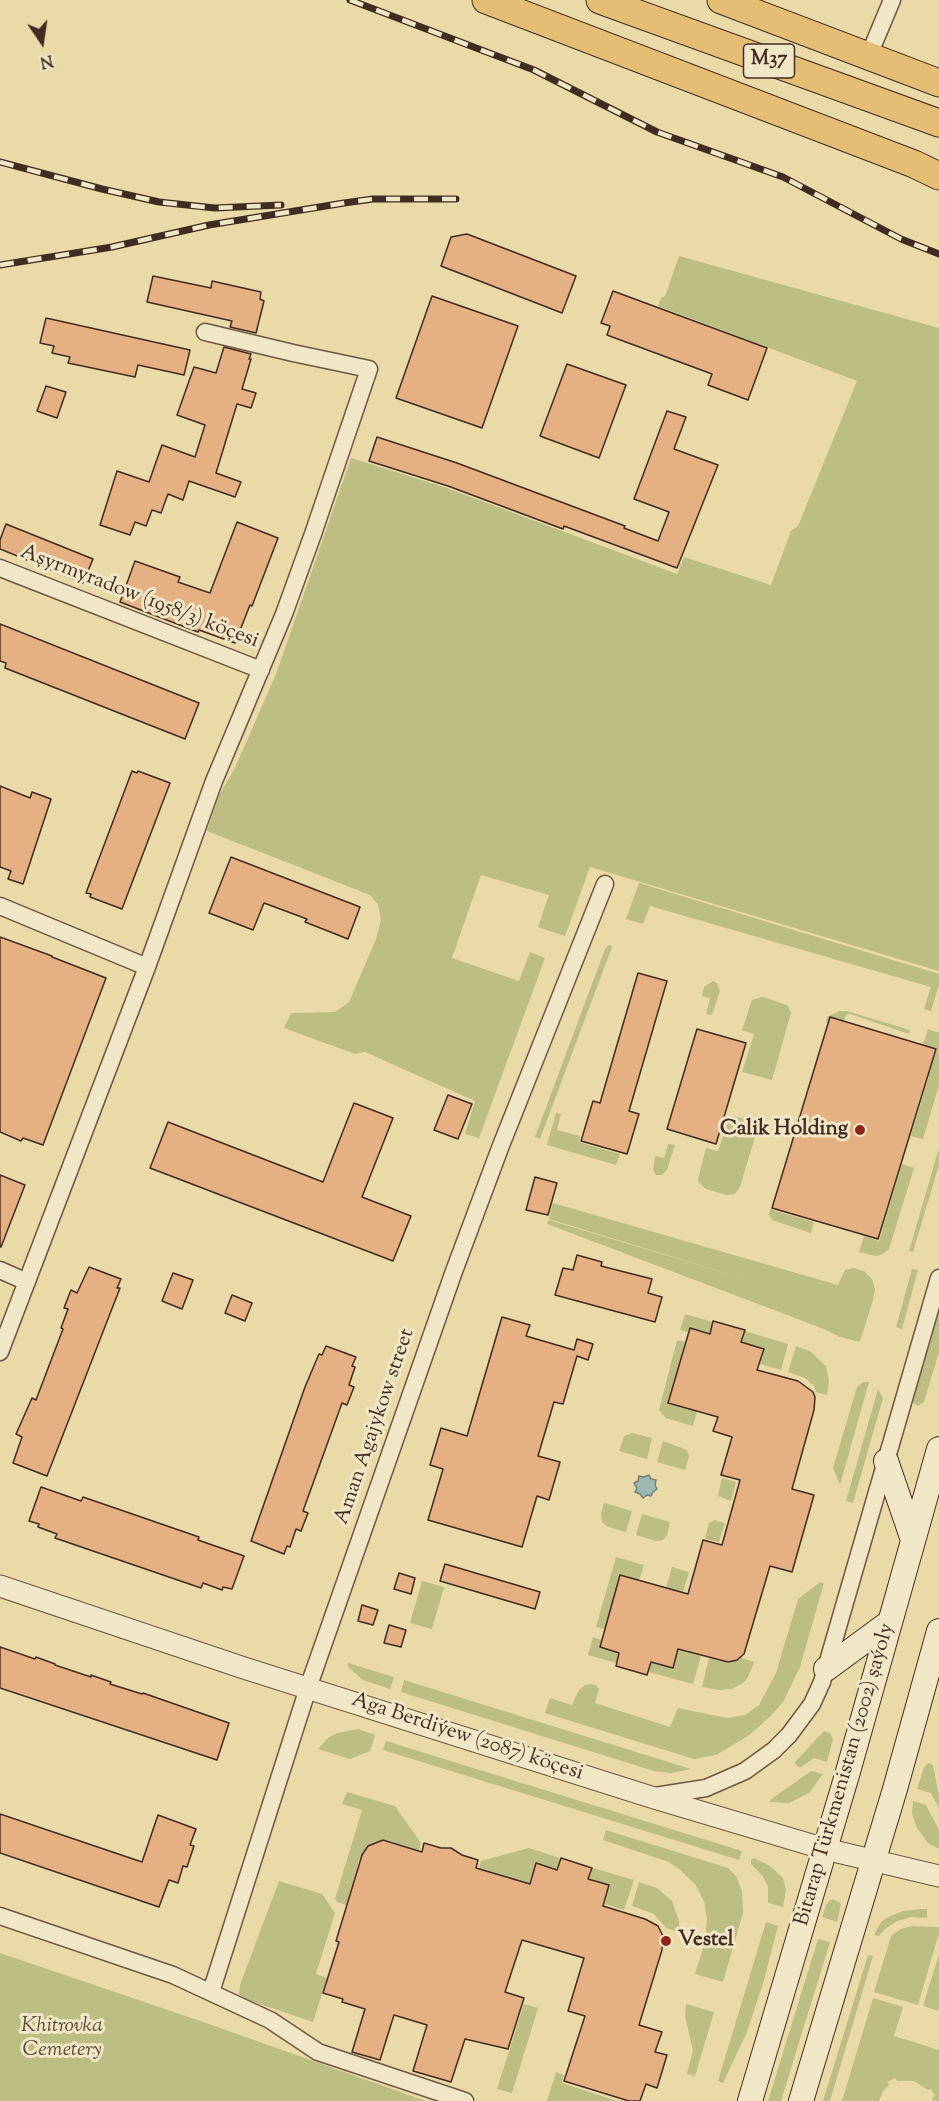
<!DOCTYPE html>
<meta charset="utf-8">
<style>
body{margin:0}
#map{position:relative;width:939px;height:2101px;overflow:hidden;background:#eadaa8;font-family:"Sorts Mill Goudy",serif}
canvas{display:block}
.north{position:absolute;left:12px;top:12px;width:60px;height:60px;-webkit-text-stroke:4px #f1e7c6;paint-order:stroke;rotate:167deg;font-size:16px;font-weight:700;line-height:24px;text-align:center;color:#422c21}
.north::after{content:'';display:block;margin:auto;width:21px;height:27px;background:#422c21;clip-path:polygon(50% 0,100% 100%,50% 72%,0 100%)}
</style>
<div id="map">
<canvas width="939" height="2101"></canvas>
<div class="north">N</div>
</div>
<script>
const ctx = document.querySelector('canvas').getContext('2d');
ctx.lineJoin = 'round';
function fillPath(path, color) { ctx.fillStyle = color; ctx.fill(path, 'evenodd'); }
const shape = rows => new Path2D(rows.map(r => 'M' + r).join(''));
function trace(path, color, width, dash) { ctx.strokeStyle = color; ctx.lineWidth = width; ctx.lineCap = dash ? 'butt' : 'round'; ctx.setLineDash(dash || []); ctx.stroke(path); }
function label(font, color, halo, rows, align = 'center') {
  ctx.font = font + ' "Sorts Mill Goudy",serif'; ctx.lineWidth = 6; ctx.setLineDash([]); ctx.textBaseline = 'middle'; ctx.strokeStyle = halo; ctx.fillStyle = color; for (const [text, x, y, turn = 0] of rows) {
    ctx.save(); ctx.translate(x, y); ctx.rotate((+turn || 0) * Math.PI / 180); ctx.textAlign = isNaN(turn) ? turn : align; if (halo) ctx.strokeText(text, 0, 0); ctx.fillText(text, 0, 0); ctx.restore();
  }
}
fillPath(shape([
 [679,256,939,328,939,971,590,867,565,936,538,927,549,895,481,875,452,958,519,981,530,952,545,958,479,1138,465,1134,475,1101,365,1052,355,1054,284,1028,291,1013,335,1012,349,1002,376,939,381,920,378,904,370,895,207,831,219,795,235,768,276,674,351,458,447,488,677,574,684,557,771,585,791,531,798,526,857,381,658,306,661,298,665,296],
 [639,883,939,974,939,985,931,1011,924,1009,931,987,650,906,643,924,626,919],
 [609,945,611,945,612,947,540,1139,535,1137,605,949],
 [713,981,717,983,720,991,712,1015,706,1014,710,998,702,996,704,987],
 [763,997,784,1004,788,1006,791,1013,772,1080,742,1072,754,1034,742,1030,752,1000],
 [839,1011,847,1011,910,1030,909,1034,850,1014,846,1015,844,1021,830,1017,828,1023,826,1022,827,1017],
 [928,1029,939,1033,939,1085,923,1139,911,1136,937,1049,923,1044],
 [556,1113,561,1114,557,1130,580,1136,579,1142,620,1154,616,1165,547,1145],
 [730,1115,759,1123,740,1187,735,1194,726,1195,706,1189,699,1183,698,1179,706,1148,718,1151],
 [668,1144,675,1145,667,1170,662,1175,656,1175,653,1170,655,1156,664,1158],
 [939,1148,939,1165,913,1252,909,1251],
 [902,1164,914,1168,889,1249,883,1254,876,1256,859,1252,864,1236,879,1241],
 [553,1203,838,1285,845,1270,853,1268,864,1271,872,1279,875,1290,873,1300,860,1342,840,1337,824,1329,547,1224,549,1220,755,1282,549,1219],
 [770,1209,814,1222,811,1233,772,1220,769,1215],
 [912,1269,918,1270,902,1329,896,1327],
 [939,1305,939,1352,924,1402,918,1406,912,1402,912,1398],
 [685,1314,713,1322,710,1333,690,1328,688,1332,680,1330],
 [745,1331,788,1344,781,1370,760,1364,764,1348,742,1342],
 [677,1340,685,1342,668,1404,697,1412,693,1426,666,1418,659,1410],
 [796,1346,810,1351,826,1366,829,1381,827,1395,816,1392,814,1386,805,1378,788,1372],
 [863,1382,869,1382,840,1485,833,1468,857,1387],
 [878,1389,883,1398,853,1503,846,1501],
 [632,1433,652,1438,647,1459,619,1451,624,1436],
 [663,1441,687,1450,689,1457,685,1470,657,1462],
 [722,1478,736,1482,731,1501,718,1496],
 [604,1503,632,1511,626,1532,608,1527,602,1522,601,1514],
 [642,1514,670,1522,667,1535,663,1540,656,1541,636,1535],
 [715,1520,725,1523,719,1542,705,1539,709,1523],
 [616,1557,644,1565,639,1580,620,1575,605,1629,596,1627],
 [672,1567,689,1572,683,1592,666,1588],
 [422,1581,444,1587,432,1629,410,1623],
 [820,1582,824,1583,800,1667,783,1702,771,1716,748,1736,716,1755,694,1759,545,1713,550,1698,572,1705,579,1690,585,1685,591,1684,596,1685,599,1689,595,1703,670,1727,678,1708,727,1718,745,1715,759,1705,776,1673,798,1599],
 [593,1637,601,1640,600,1648,619,1653,616,1663,588,1655],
 [678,1650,701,1656,693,1684,649,1672,651,1662,673,1668],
 [709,1658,728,1663,741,1658,754,1662,748,1677,743,1683,732,1689,719,1690,702,1687],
 [348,1663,394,1677,390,1689,363,1680,348,1667],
 [404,1680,691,1769,671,1773,654,1771,401,1692],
 [358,1729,375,1735,370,1751,350,1759,318,1749,328,1738,337,1733],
 [824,1731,830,1733,833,1739,827,1762,814,1758,800,1768,794,1763],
 [386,1741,742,1851,739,1860,383,1750],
 [929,1763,933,1765,939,1796,939,1808,931,1793,917,1789,924,1767],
 [811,1771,823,1774,809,1793,789,1803,770,1802,770,1800],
 [347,1792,395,1806,421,1843,419,1850,383,1839,367,1846,359,1860,346,1905,337,1902,335,1899,362,1810,342,1804],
 [913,1801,926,1805,939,1830,939,1849,928,1843,917,1828,912,1813],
 [606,1830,728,1868,736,1876,742,1891,743,1913,723,1982,695,1974,705,1941,707,1919,704,1901,695,1884,679,1869,669,1862,603,1840],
 [529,1848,560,1858,556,1869,536,1863,529,1884,479,1868,481,1861],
 [754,1858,770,1866,783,1878,786,1890,783,1907,768,1903,768,1886,762,1875,751,1864,751,1860],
 [593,1868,634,1880,624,1910,605,1904,610,1885,589,1879],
 [279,1881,322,1894,335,1913,316,1974,327,1978,313,2022,245,1999,239,1994,240,1985],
 [639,1882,657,1888,672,1901,679,1921,679,1932,666,1928,654,1914,632,1906],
 [833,1899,841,1904,837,1922,822,1917,826,1905,829,1901],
 [921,1909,927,1909,927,1918,911,1917,897,1921,885,1929,879,1936,874,1935,881,1922,888,1917,903,1911],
 [766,1922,778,1926,764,1980,747,2032,723,2083,718,2081],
 [912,1926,939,1927,939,1933,918,2005,874,1992,891,1936,901,1929],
 [818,1939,830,1942,781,2101,768,2101],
 [0,1953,209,2024,426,2101,0,2101],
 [939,1954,939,2011,923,2006],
 [868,1955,873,1956,830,2101,823,2101],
 [873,1998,903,2007,894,2036,939,2050,939,2101,933,2101,932,2098,935,2096,931,2089,928,2090,914,2081,897,2081,895,2078,887,2082,889,2085,883,2091,879,2101,842,2101],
 [524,2004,538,2008,512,2093,497,2089],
 [686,2004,714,2012,695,2076,687,2074,693,2051,685,2016],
 [556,2072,564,2075,562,2083,617,2101,547,2101]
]), '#bcbe84');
const water = shape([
 [649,1475,651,1479,656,1480,655,1485,657,1489,653,1492,651,1496,647,1495,643,1498,640,1494,635,1492,637,1488,634,1483,638,1481,639,1476,644,1477,649,1475]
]);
fillPath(water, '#9bb8b2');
trace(water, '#778078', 1.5);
const building = shape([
 [467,234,576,276,562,313,441,266,451,237,467,234],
 [153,276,211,288,212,281,261,292,260,299,264,301,256,333,230,327,232,321,147,302,153,276],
 [613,291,767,348,748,400,708,385,712,374,607,335,610,326,601,323,613,291],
 [432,296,518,326,482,428,396,398,432,296],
 [46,318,190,350,184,375,138,365,135,377,68,363,70,357,52,353,54,346,40,343,46,318],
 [224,347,251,354,249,359,251,359,242,389,256,393,251,408,237,404,216,473,241,482,235,497,189,481,183,500,168,494,161,513,152,510,146,526,135,522,130,535,100,525,117,471,149,482,162,445,195,457,205,425,177,415,194,367,216,373,224,347],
 [567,364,626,385,599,458,540,436,567,364],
 [46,386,66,392,57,418,37,411,46,386],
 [667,411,686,417,674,449,718,465,677,568,564,526,563,529,448,486,369,461,377,437,457,463,625,526,624,528,658,541,669,512,634,499,667,411],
 [237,522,278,538,252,606,250,605,235,643,199,630,198,632,120,602,135,561,180,577,178,582,210,593,237,522],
 [6,524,93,559,83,583,0,549,0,540,6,524],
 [0,624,199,703,185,739,5,668,6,663,0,661,0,624],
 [132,771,137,773,138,771,170,783,122,909,90,897,91,894,86,893,132,771],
 [0,786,30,798,32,792,51,799,23,884,8,879,11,871,0,867,0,786],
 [231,857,360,907,348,939,305,922,307,919,264,903,253,930,209,913,231,857],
 [0,937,52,956,52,957,106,978,43,1145,23,1138,21,1141,0,1132,0,937],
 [638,973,667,981,629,1111,639,1114,627,1154,581,1141,593,1101,600,1103,638,973],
 [830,1017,936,1049,878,1239,772,1208,830,1017],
 [697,1029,746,1043,716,1144,667,1129,697,1029],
 [448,1095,472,1104,458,1139,434,1130,448,1095],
 [354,1103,393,1118,362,1197,411,1216,393,1261,150,1168,168,1122,323,1182,354,1103],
 [0,1175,25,1185,1,1247,0,1247,0,1175],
 [535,1177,557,1183,548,1215,526,1210,535,1177],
 [577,1255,602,1262,601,1266,652,1279,648,1293,662,1297,655,1322,555,1295,563,1268,573,1270,577,1255],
 [89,1267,121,1279,117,1288,120,1288,47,1476,13,1463,22,1437,16,1434,32,1398,36,1400,63,1329,61,1328,68,1309,64,1308,71,1290,77,1293,89,1267],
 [173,1273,193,1280,182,1309,162,1301,173,1273],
 [232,1295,252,1303,245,1321,225,1313,232,1295],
 [502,1317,530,1325,526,1336,574,1350,577,1339,593,1344,588,1360,577,1356,563,1404,554,1402,538,1456,560,1462,549,1500,537,1496,522,1547,428,1520,443,1469,430,1465,441,1428,467,1436,502,1317],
 [713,1321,745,1330,741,1342,764,1349,757,1370,798,1381,813,1392,815,1397,814,1410,792,1489,814,1495,792,1572,770,1566,744,1654,737,1660,728,1662,678,1649,673,1668,651,1662,647,1675,616,1666,619,1653,600,1647,620,1575,688,1594,703,1540,722,1545,740,1480,721,1475,732,1437,713,1431,718,1417,668,1403,690,1328,710,1334,713,1321],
 [326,1346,356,1357,352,1366,355,1367,349,1385,354,1387,347,1405,342,1403,303,1511,308,1513,301,1531,296,1529,290,1547,287,1546,284,1554,251,1541,305,1387,319,1354,322,1355,326,1346],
 [41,1487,81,1501,83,1497,199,1537,198,1540,244,1556,232,1589,223,1587,222,1590,203,1583,201,1588,55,1538,57,1534,38,1527,39,1524,29,1521,41,1487],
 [445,1564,540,1592,535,1609,440,1581,445,1564],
 [399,1573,415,1578,411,1594,394,1589,399,1573],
 [362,1605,378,1610,373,1625,358,1621,362,1605],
 [389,1625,406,1630,401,1647,384,1643,389,1625],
 [0,1647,35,1659,36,1657,55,1664,55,1665,91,1677,91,1675,111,1682,110,1684,142,1694,143,1693,229,1723,217,1760,0,1688,0,1647],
 [0,1814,142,1862,158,1815,196,1829,190,1845,194,1846,187,1867,183,1866,178,1883,169,1880,159,1907,0,1853,0,1814],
 [383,1840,422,1852,424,1843,441,1848,451,1848,462,1855,478,1860,476,1868,530,1884,536,1863,557,1870,561,1858,592,1868,588,1879,609,1885,603,1906,645,1919,658,1926,663,1936,662,1950,639,2025,662,2032,655,2052,667,2055,657,2088,646,2084,640,2101,629,2101,564,2081,585,2016,568,2011,584,1958,522,1940,505,1992,524,1998,508,2049,465,2039,451,2082,413,2071,427,2025,394,2015,380,2060,352,2052,365,2009,342,2002,343,1999,323,1993,339,1942,336,1941,362,1855,368,1846,383,1840]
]);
fillPath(building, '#e5b082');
trace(building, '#422c21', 1.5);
const minor = shape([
 [869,55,892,0],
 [0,568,261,670],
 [0,906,147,967],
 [0,1270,27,1282],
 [0,1352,147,967,214,781,284,614,313,534,369,369,293,353,205,332],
 [655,1796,706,1788,745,1771,774,1750,789,1735,812,1704,822,1682,939,1278],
 [0,1916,173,1975,270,2020,318,2052,465,2101],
 [211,1992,308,1688,453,1274,500,1148,605,884]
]);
const tertiary = shape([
 [0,1586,244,1668,651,1797,825,1849,939,1876]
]);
const secondary = shape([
 [886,1461,913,1540],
 [826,1669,890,1622],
 [750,2101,847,1775,939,1449],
 [801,2101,895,1789,939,1631]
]);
const trunk = shape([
 [486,0,914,164,939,176],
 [600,0,939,123],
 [721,0,939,83]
]);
trace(minor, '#6c5843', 19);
trace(tertiary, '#6c5843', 23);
trace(secondary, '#422c21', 26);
trace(trunk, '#422c21', 29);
trace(minor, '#f1e7c6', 16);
trace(tertiary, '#f1e7c6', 21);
trace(secondary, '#f1e7c6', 24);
trace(trunk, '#e5bd74', 27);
const rail = shape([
 [350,0,534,70,657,132,783,177,901,239,939,254],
 [0,162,102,189,159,202,215,208,281,205],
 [0,265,112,247,209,225,344,203,373,199,456,199]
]);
trace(rail, '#422c21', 7);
trace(rail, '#f1e7c6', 4.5, [14]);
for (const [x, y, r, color] of [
 [860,1130,6,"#8f2418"],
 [666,1941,6,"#8f2418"]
]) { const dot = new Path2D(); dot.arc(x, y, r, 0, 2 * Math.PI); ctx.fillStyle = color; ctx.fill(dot); trace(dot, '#f1e7c6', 2); }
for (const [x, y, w] of [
 [769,61,51]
]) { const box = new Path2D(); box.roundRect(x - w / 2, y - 17, w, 34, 4.5); ctx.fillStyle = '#f1e7c6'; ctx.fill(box); trace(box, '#422c21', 1.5); }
label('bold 20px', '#422c21', null, [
 ["M37",769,61]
]);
label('21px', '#422c21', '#f1e7c6', [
 ["Aşyrmyradow (1958/3) köçesi",139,598,21],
 ["Aman Agajykow street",376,1427,-71],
 ["Aga Berdiýew (2087) köçesi",467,1738,18],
 ["Bitarap Türkmenistan (2002) şaýoly",846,1775,-74]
]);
label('bold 21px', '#422c21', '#f1e7c6', [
 ["Calik Holding",848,1130],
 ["Vestel",678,1941,"left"]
], 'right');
label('italic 21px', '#5a4935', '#f1e7c6', [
 ["Khitrovka",62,2027],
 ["Cemetery",62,2051]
]);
</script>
